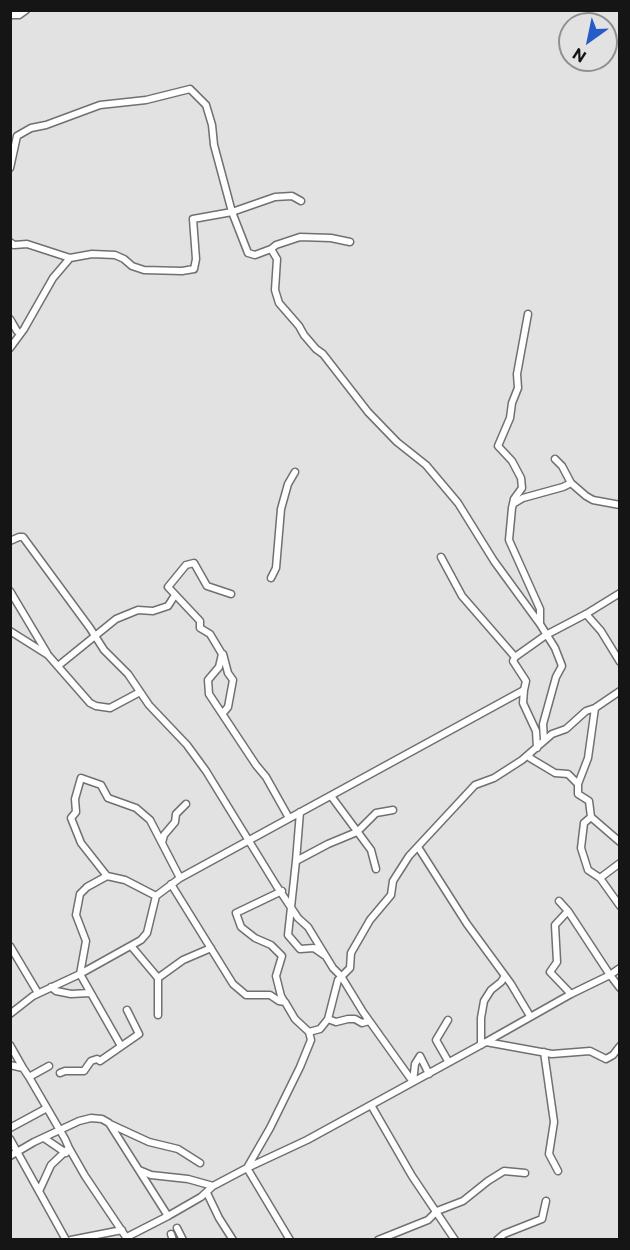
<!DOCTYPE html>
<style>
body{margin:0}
#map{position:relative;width:630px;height:1250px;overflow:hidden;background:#e3e2e3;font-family:Commissioner,sans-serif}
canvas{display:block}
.frame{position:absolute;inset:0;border:12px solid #151515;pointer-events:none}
.north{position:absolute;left:558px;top:12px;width:60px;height:60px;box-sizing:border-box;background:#e3e2e3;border:2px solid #919091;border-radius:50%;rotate:213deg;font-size:16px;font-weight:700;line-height:24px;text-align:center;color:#151515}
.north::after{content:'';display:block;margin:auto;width:21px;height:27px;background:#265cca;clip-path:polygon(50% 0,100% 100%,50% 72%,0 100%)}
</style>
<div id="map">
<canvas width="630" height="1250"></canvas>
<div class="frame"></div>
<div class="north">N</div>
</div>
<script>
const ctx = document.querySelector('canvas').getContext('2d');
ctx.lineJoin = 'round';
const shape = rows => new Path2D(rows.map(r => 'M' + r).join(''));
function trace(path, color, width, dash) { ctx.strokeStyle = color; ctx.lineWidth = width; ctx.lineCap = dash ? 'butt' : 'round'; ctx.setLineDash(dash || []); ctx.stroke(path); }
const minor = shape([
 [10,15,19,15,26,10],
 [10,168,17,136,31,128,46,125,100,105,146,100,190,89,206,105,212,125,214,145,232,212,275,197,292,196,301,201],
 [10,242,14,245,27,244,70,258,92,254,115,255,124,259,132,266,144,270,182,271,194,269,196,259,193,219,232,212,248,253,255,255,271,249],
 [350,242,331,238,300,237,276,245,271,249,277,259,275,290,279,303,299,326,304,335,316,349,323,354,368,412,397,442,426,465,458,503,494,561,540,624,555,648,562,666,556,677,543,724,544,740],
 [528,314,517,374,518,388,512,403,510,418,498,446,512,461,521,478,522,488,514,499,512,508,509,540,540,609,540,623],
 [10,319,17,331],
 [10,348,24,329,53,278,70,258],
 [555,459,562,466,571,483,586,496,593,500,620,505],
 [513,504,523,498,563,487,571,483],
 [10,541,19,537,23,537,90,628,104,650,128,674,149,705,187,745,206,771,276,885,298,918,308,927,333,968,341,976,363,1012,413,1082,415,1064,420,1056,429,1074],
 [441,557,462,596,515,657],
 [271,578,276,568,281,509,288,484,295,472],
 [10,591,47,653],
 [231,594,207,586,194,563,186,565,168,587,200,621,200,628,210,634,222,654,219,667,208,680,209,694,256,765,266,777,289,818],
 [586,614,601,631,620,662],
 [10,631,48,655,90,703,96,706,110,708,140,692],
 [223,654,228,673,233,680,228,707,223,713],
 [58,666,116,619,138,610,153,611,168,606,175,595],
 [524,690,523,703,536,731,537,748],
 [529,754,530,758,555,773,568,774,578,784,578,794,589,801,591,817,620,842],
 [578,784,588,758,595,708],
 [331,796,371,850,376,869],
 [591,817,584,823,581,848,588,870,600,878,620,906],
 [162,843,164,835,175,822,176,814,186,804],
 [418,847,467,924,511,984,530,1016],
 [296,861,300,812],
 [107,876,87,887,80,894,76,915,86,941,80,974,121,1046],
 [600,878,620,863],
 [171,884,233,984,246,995,270,995,279,1001,285,1002,295,1019,309,1032],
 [282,891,236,913,241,927,255,938,271,945,282,956,276,976,281,996,284,1001],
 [156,896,125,880,107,876,81,843,71,818,76,812,75,799,81,778,101,785,108,798,136,808,150,820,180,878],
 [559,901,568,911,610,975,620,968],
 [568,911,555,925,557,962,550,972,571,994],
 [10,946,38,993],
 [132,947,158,978,158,1015],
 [324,955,314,948,300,949,288,935,296,861,328,844,357,832,376,813,393,810],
 [158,978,183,960,211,948],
 [51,987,56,991,71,994,89,993],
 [10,1014,33,996,80,974,141,940,147,933,156,896,180,878,524,690,526,681,513,661,515,657,546,635,586,614,620,593],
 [328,1019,336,1022,348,1019,355,1019,362,1023,369,1021],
 [486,1042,571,994,610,975,620,988],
 [10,1045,23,1068],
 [481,1045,481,1018,484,1001,491,990,501,982,505,976],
 [544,1052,554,1122,549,1154,558,1171],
 [448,1061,436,1040,448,1020],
 [10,1065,23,1068,29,1077,49,1066],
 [60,1073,65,1071,84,1071,91,1061,97,1059,100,1061,139,1034,127,1010],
 [29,1077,47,1108],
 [371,1105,412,1176,455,1240],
 [110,1124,149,1142,178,1149,200,1163],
 [10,1128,47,1108,65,1139,69,1148,51,1165,40,1189],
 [44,1138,66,1153],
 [10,1139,66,1240],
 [69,1148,85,1176,128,1240],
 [10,1156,34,1142,79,1121,91,1118,102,1119,109,1123,168,1216,201,1197,213,1186,247,1168,270,1128,300,1067,311,1040,309,1032,320,1029,328,1019,338,980,350,968,351,953,370,920,391,895,393,881,409,856,475,785,494,778,522,760,552,734,566,729,586,711,595,708,620,691],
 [139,1170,151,1175,188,1179,213,1186],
 [207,1193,219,1218,233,1240],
 [177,1228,183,1240],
 [171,1234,173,1240],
 [127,1237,168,1216],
 [71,1240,122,1230],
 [290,1240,247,1168,307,1140,486,1042,552,1054,590,1051,606,1059,613,1055,620,1046],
 [378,1240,428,1220,437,1211,463,1201,488,1181,504,1171,525,1173],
 [497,1240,504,1234,542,1219,546,1201]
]);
trace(minor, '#707071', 9);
trace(minor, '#fff', 6);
</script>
